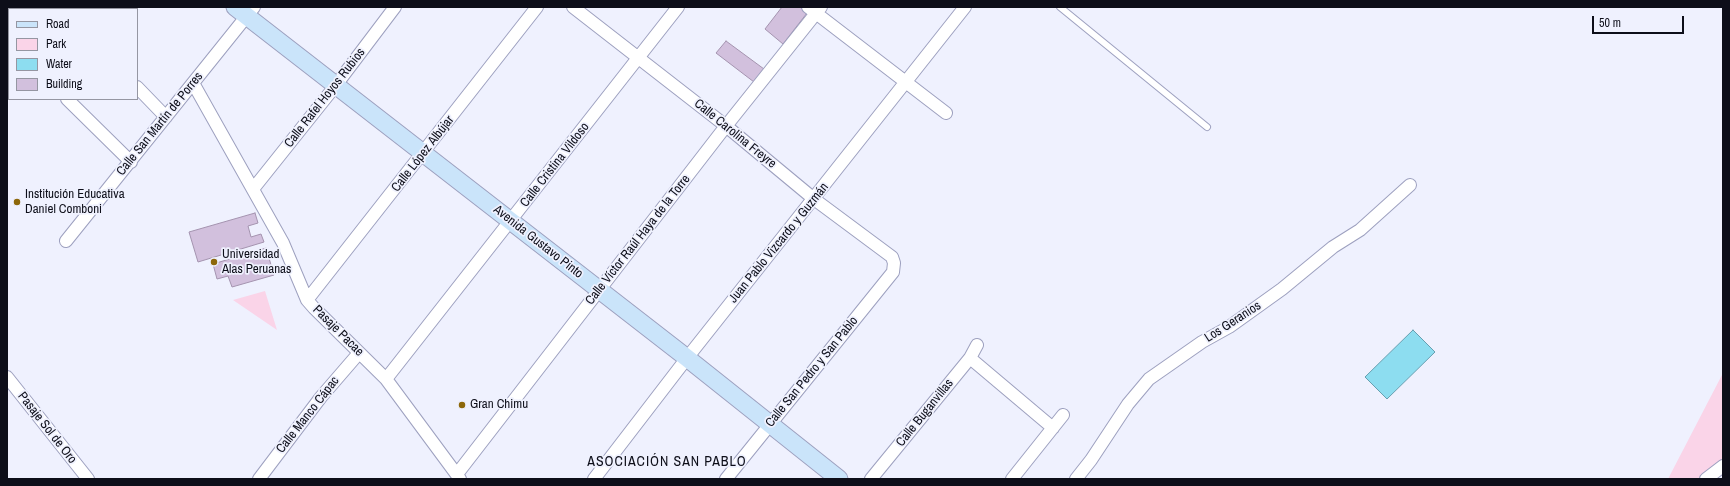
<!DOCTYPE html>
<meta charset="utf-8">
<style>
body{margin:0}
#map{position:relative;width:1730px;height:486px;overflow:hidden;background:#eff1fe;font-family:"Archivo Narrow",sans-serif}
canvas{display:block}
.frame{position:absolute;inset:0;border:8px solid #0d0e19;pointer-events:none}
.legend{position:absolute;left:8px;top:8px;width:130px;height:92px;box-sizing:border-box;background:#eff1fe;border:1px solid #9596a2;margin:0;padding:5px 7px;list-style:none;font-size:12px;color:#0d0e19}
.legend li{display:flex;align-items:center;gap:8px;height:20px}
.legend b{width:20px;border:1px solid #9596a2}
.scale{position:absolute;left:1592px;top:16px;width:92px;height:18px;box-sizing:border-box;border:2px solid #0d0e19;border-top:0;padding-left:5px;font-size:12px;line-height:14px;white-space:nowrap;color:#0d0e19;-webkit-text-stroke:3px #eff1fe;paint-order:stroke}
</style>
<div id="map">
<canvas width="1730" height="486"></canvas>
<div class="frame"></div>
<ul class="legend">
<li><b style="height:5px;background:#cae4fa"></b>Road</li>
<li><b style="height:11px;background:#fad4e8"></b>Park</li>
<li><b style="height:11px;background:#8dddf0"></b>Water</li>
<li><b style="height:11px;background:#d2c0dd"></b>Building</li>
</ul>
<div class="scale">50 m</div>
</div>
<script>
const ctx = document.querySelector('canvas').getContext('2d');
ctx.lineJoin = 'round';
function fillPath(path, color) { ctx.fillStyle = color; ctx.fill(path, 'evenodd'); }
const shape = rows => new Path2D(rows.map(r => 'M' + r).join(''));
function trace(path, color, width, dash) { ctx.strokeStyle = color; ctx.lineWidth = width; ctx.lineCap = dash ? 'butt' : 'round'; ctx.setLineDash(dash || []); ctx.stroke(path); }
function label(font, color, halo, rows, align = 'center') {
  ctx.font = font + ' "Archivo Narrow",sans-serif'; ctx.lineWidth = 3.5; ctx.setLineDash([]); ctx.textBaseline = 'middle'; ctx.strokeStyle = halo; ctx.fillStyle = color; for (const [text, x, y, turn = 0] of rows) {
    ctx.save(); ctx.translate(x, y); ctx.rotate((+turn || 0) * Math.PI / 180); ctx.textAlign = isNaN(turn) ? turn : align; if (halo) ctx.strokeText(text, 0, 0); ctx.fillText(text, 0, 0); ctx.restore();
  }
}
fillPath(shape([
 [265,291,277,330,233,300],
 [1723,373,1723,462,1701,479,1668,479]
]), '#fad4e8');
const water = shape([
 [1413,330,1435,352,1387,399,1365,377,1413,330]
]);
fillPath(water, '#8dddf0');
trace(water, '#679fb0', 1);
const building = shape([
 [782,7,800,7,807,13,783,44,765,29,782,7],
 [726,41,764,69,754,82,716,53,726,41],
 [255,213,258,223,248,226,251,237,261,234,264,242,198,262,189,232,255,213],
 [266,248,274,275,232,287,228,276,217,279,213,264,266,248]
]);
fillPath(building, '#d2c0dd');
trace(building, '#a493af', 1);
const lane = shape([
 [1060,7,1207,127]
]);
const street = shape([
 [62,7,64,9],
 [573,7,726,126,814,199,892,257,894,263,893,272,726,479],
 [808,7,946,113],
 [7,38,9,40],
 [193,83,283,243,307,300,314,308,386,379,460,479],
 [137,87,166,117],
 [67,99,131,162],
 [253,189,336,85,395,7],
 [66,241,254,7],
 [307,300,537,7],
 [970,358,1053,428],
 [7,377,88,479],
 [386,379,678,7],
 [457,474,726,126,821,7],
 [259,479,321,397,359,353],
 [594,479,687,358,965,7],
 [871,479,970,358,977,345],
 [1012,479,1063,415],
 [1076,479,1091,460,1128,404,1149,379,1202,342,1229,327,1282,289,1333,247,1360,230,1410,185],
 [1706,479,1723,466]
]);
const secondary = shape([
 [235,7,687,358,839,479]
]);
trace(lane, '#9da0bf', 8);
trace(street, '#9da0bf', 14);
trace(secondary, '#9da0bf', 19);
trace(lane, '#fff', 6);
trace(street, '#fff', 12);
trace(secondary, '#cae4fa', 17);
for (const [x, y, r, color] of [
 [17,202,4,"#8d670a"],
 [214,262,4,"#8d670a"],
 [462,405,4,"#8d670a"]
]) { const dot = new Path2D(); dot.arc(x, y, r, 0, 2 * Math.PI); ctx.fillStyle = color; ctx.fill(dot); trace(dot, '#eff1fe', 1.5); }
label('13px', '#0d0e19', '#eff1fe', [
 ["Calle Rafel Hoyos Rubios",325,98,-52],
 ["Calle San Martín de Porres",160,124,-51],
 ["Calle Carolina Freyre",735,134,39],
 ["Calle López Albújar",423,154,-52],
 ["Calle Cristina Vildoso",555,165,-52],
 ["Calle Víctor Raúl Haya de la Torre",638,240,-52],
 ["Avenida Gustavo Pinto",538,242,38],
 ["Juan Pablo Vizcardo y Guzmán",779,243,-51],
 ["Los Geranios",1233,322,-33],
 ["Pasaje Pacae",338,331,45],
 ["Calle San Pedro y San Pablo",812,372,-51],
 ["Calle Buganvillas",925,413,-51],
 ["Calle Manco Cápac",308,415,-52],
 ["Pasaje Sol de Oro",47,428,52]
]);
label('13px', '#0d0e19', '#eff1fe', [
 ["Institución Educativa",25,195],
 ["Daniel Comboni",25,210],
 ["Universidad",222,255],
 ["Alas Peruanas",222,270],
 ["Gran Chimu",470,405]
], 'left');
ctx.letterSpacing = '1px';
label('14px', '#0d0e19', '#eff1fe', [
 ["ASOCIACIÓN SAN PABLO",667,462]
]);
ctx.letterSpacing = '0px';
</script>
